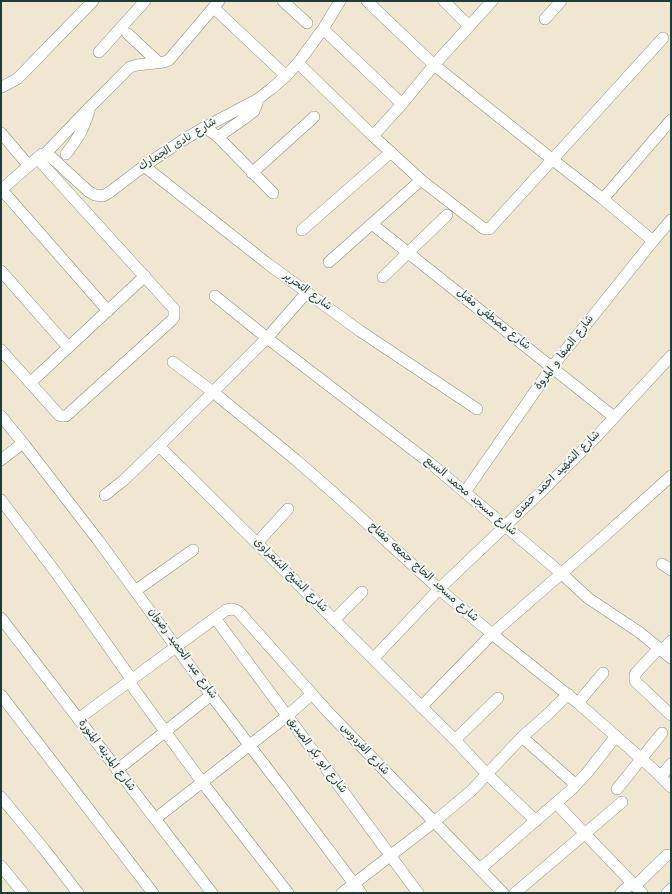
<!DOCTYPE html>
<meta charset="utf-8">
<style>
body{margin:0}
#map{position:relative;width:672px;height:894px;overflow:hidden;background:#efe7d1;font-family:Kalam,sans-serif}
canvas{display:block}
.frame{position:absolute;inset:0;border:2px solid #1f3d34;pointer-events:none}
</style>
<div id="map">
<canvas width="672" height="894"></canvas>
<div class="frame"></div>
</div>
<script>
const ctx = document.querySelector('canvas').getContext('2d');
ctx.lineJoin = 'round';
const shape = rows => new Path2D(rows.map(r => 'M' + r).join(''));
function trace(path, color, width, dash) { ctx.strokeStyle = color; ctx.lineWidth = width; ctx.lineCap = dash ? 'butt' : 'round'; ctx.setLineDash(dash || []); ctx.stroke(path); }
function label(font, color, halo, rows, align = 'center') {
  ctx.font = font + ' Kalam,"Playpen Sans Arabic",sans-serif'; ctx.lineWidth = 4; ctx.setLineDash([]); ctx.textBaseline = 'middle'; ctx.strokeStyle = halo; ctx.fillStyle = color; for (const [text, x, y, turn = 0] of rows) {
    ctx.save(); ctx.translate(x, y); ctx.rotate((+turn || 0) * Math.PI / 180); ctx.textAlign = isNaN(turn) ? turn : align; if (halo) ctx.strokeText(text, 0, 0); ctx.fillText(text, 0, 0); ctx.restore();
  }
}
const minor = shape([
 [283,1,307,23],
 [367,1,434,65,553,160,603,199,653,241],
 [444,1,469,26],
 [214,8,286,76],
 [545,19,561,1],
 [323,29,402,104],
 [128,34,159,63],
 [99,52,145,1],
 [298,63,373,136,421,180,483,228,486,229,489,229,491,227,663,38],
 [2,87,17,79,23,73,93,1],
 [205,127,218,137,273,193],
 [1,133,29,166],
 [373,136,402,104,434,65,492,1],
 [218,137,249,115,254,111,256,106,258,99],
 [45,154,90,107,130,67,137,65,164,62,169,60,219,1],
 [66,154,74,143,81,132,86,120,89,111],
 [144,166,268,264,360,331,477,409],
 [252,173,314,117],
 [1,190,42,154,45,154,50,156,88,191,95,195,103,196,110,192,144,166,183,140,205,127,258,99,271,89,286,76,298,63,323,29,340,1],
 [2,190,108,311],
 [603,199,671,120],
 [372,224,614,417],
 [302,230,391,152],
 [329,262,421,180],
 [1,271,68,347],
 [383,277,447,215],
 [215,296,267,338,430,463,561,573,588,598,639,632,671,658],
 [1,350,59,415,62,416,66,416,172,320,174,317,174,309,37,158],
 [173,362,213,392,296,460,336,495,439,589,492,634,578,703,653,769,671,787],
 [30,383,145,276],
 [1,416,23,443,98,540,211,695,289,797,361,893],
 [159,446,455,740,487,774,536,821],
 [1,460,23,443],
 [465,492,552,367,653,241,671,220],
 [105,495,124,480,159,446,267,338,307,292],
 [1,500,57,574,132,680],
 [257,543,288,509],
 [662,564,671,570],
 [135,591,193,550],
 [1,618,212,893],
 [215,618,418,893],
 [334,620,362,592],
 [659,648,636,673,635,675,635,681,671,715],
 [662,651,671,641],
 [373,659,439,589,543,490,597,436,671,356],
 [129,682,202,782,288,893],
 [1,695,153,893],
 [578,703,603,673],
 [421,707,492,634,602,538,671,476],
 [78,719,226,610,232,609,236,610,239,612,328,712,386,772,503,893],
 [522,737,576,785],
 [455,740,498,698],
 [117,770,211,695],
 [661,776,671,764],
 [617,789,662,733],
 [1,797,44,849,78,893],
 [556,803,585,834,642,893],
 [155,819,287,716,312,694],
 [1,866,23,893],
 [480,869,572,789,587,773,616,736],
 [635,886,667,855],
 [342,893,434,822,471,791,522,737,547,715,568,694],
 [515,893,622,802],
 [621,893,632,883],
 [667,893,671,889]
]);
trace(minor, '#879282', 12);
trace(minor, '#fff', 11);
label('11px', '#1f3d34', '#f6f6f2', [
 ["شارع نادى الجمارك",178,145,-32],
 ["شارع التحرير",307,292,36],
 ["شارع مصطفى مقبل",493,320,39],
 ["شارع الصفا و المروة",565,353,-53],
 ["شارع الشهيد احمد حمدى",557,475,-45],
 ["شارع مسجد محمد السبع",470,497,40],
 ["شارع مسجد الحاج جمعه مفتاح",423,573,42],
 ["شارع الشيخ الشعراوى",290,576,45],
 ["شارع عبد الحميد رضوان",182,654,54],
 ["شارع الفردوس",364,750,47],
 ["شارع المدينه المنورة",106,756,53],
 ["شارع ابو بكر الصديق",316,756,53]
]);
</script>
